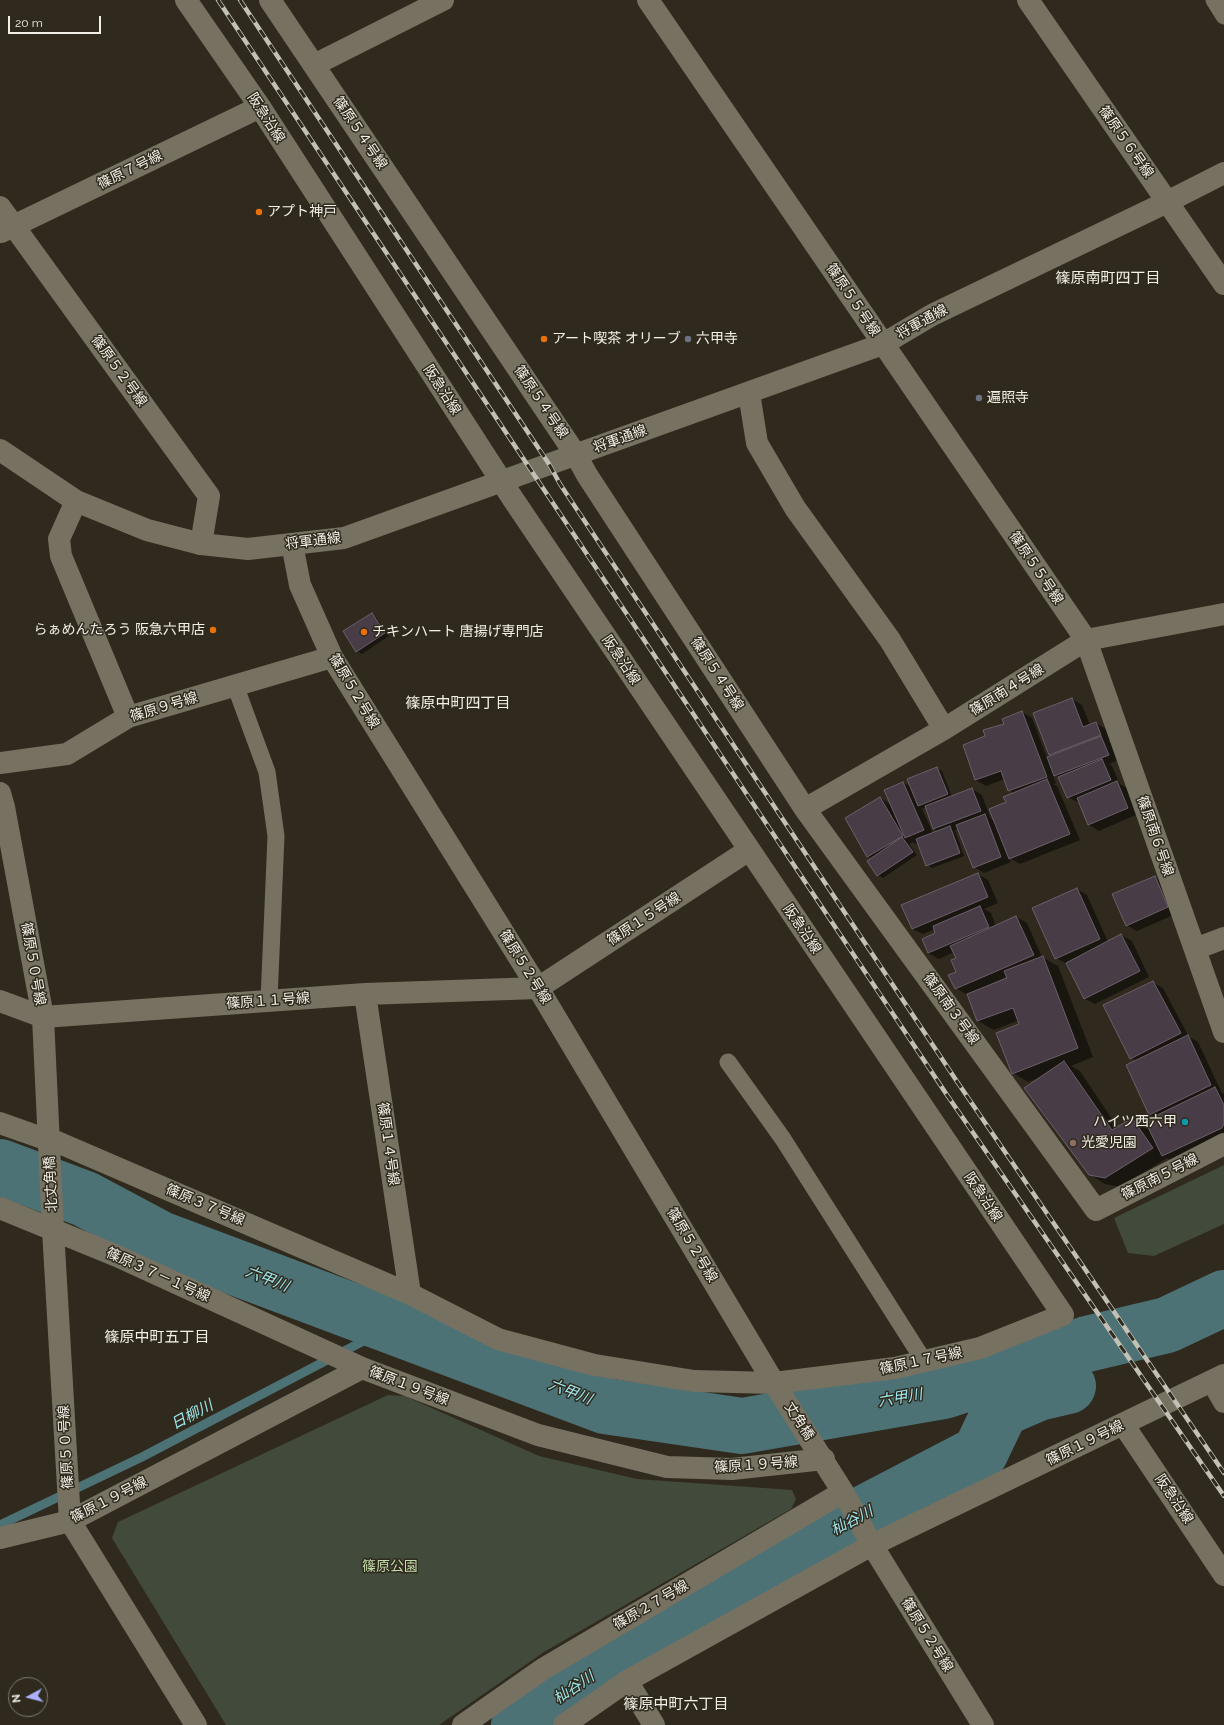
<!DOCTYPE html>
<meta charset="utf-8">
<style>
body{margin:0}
#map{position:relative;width:1224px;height:1725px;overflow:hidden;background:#2f2a1d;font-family:Raleway,sans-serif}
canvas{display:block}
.north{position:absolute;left:8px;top:1677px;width:40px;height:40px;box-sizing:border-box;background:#2f2a1d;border:1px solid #7d796e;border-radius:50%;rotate:263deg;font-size:11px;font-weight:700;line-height:16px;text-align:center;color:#f3f0e7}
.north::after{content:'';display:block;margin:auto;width:14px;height:18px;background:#acaffb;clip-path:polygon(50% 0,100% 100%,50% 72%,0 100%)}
.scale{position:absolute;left:8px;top:16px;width:93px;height:18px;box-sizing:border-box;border:2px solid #f3f0e7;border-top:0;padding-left:5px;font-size:12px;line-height:14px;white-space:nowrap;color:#f3f0e7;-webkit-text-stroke:3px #2f2a1d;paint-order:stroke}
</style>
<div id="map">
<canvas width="1224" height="1725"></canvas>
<div class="north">N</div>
<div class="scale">20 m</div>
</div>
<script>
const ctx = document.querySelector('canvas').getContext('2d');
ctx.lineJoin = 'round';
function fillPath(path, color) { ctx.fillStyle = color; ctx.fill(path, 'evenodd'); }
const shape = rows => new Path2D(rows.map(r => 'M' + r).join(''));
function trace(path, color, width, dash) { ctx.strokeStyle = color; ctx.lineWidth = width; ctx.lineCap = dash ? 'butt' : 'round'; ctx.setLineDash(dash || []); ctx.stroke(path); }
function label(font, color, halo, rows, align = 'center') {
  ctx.font = font + ' Raleway,"Noto Sans JP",sans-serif'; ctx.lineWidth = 3; ctx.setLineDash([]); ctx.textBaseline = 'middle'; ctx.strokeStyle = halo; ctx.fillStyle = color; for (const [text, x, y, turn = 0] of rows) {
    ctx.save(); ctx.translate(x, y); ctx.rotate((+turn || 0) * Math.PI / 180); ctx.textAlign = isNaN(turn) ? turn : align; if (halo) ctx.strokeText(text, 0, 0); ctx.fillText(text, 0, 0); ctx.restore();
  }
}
fillPath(shape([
 [1224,1165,1224,1224,1154,1256,1128,1253,1114,1218],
 [388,1395,405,1396,539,1456,637,1479,792,1490,796,1499,791,1509,544,1652,439,1725,226,1725,112,1538,118,1522]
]), '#424a3b');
fillPath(shape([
 [372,614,376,617,389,636,362,654,357,651],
 [1072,699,1082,705,1090,725,1096,723,1106,729,1111,740,1108,741,1111,743,1118,760,1109,764,1112,766,1120,784,1127,788,1138,814,1099,831,1089,825,1079,803,1068,797,1060,778,1053,774,1056,783,1053,784,1057,786,1080,840,1020,864,1009,858,1011,862,984,873,974,867,959,829,955,830,964,856,932,868,927,865,918,843,916,844,913,842,909,844,917,855,883,878,878,875,872,859,868,856,880,798,892,805,885,790,903,783,912,787,937,768,942,771,952,797,972,789,982,795,990,817,989,817,995,821,1015,794,1009,790,1005,779,986,786,976,780,964,746,986,737,1022,712,1032,718,1047,758,1053,756,1050,754],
 [926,807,934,829,938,831,933,833,922,809],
 [978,874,988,880,998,903,984,909,991,913,996,926,1016,917,1027,923,1042,957,1058,966,1093,1057,1071,1066,1080,1071,1118,1128,1132,1119,1150,1129,1155,1117,1149,1114,1137,1061,1131,1058,1152,982,1163,988,1189,1037,1198,1042,1221,1091,1220,1091,1224,1094,1224,1137,1173,1161,1167,1158,1120,1187,1105,1184,1089,1174,1039,1078,1028,1082,1013,1073,1021,1025,1019,1020,994,1030,978,1021,968,993,966,994,956,988,958,972,957,959,954,952,939,959,928,953,937,933,935,929,923,934,912,929],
 [1008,976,1009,978,989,986,988,985],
 [1155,877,1165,883,1178,913,1137,931,1126,925],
 [1077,889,1087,895,1108,942,1121,935,1132,941,1149,977,1095,1004,1085,999,1067,964,1056,958]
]), '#0007');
trace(shape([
 [0,1525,142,1457,394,1325]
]), '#4d7276', 9);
trace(shape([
 [0,1167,85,1199,160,1239,605,1406,742,1426,944,1391,1087,1344,1167,1325,1224,1298],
 [519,1725,658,1631,834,1529,980,1453,1001,1409,1038,1393,1068,1386]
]), '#4d7276', 56);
const building = shape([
 [372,613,385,633,356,652,343,631,372,613],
 [1072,698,1083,727,1096,722,1101,735,1049,755,1033,713,1072,698],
 [1022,711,1047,777,1008,791,1001,771,975,780,963,745,985,736,983,730,1004,724,1002,719,1022,711],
 [1101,736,1109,755,1054,776,1047,757,1101,736],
 [1102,759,1111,780,1067,798,1058,777,1102,759],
 [937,767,948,794,918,806,907,779,937,767],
 [1047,779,1070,834,1009,859,989,809,1006,802,1003,797,1047,779],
 [1117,781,1128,808,1088,825,1077,798,1117,781],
 [903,782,924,830,905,838,884,790,903,782],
 [972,788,981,811,933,829,925,806,972,788],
 [880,797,903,836,867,857,845,818,880,797],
 [985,814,1001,857,973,868,956,825,985,814],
 [950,826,960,853,926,866,916,839,950,826],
 [902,837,913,852,877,876,867,861,902,837],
 [978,873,988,897,912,929,901,905,978,873],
 [1155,876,1168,907,1126,926,1112,894,1155,876],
 [1077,888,1100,939,1055,959,1032,908,1077,888],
 [980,906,989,927,928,953,922,939,935,933,933,926,980,906],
 [1016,916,1034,955,955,989,948,975,956,972,951,960,956,958,950,946,1016,916],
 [1121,934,1140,971,1084,999,1066,963,1121,934],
 [1043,956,1078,1048,1012,1074,996,1033,1019,1024,1013,1008,977,1021,967,994,1007,978,1004,971,1043,956],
 [1153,981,1181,1033,1130,1059,1103,1005,1153,981],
 [1188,1035,1211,1085,1149,1115,1126,1065,1188,1035],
 [1064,1061,1112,1130,1132,1118,1153,1148,1105,1178,1089,1175,1024,1088,1064,1061],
 [1215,1087,1224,1105,1224,1123,1222,1128,1162,1156,1145,1121,1215,1087]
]);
fillPath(building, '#483c47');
trace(building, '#6b5f6b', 1);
trace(shape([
 [1214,0,1224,16],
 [235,685,267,772,276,836,269,1000],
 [728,1062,783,1139,924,1361]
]), '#767161', 17);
trace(shape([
 [270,0,576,455,587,475,805,809,1096,1210,1224,1144],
 [648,0,1086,640,1224,1032],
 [1028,0,1224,284],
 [314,65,443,0],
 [0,207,209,496,201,544],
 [1,232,260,107],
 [749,393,757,443,795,508,890,640,944,729],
 [76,501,59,539,61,556,128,717],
 [292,544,300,585,332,657,538,988,774,1383,843,1492,872,1545,983,1725],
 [0,763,67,754,128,717,332,657],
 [0,793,4,807,43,1017,53,1230,70,1521,196,1725],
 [805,809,944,729,1086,640,1224,614],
 [1195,949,1224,938],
 [365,994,410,1294],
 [0,1001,43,1017,365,994,538,988,749,850],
 [0,1123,48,1140,48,1138,410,1294,498,1339,595,1365,694,1381,774,1383,895,1368,980,1348,1063,1315,513,499,260,107,186,0],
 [0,1208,117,1256,362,1368,538,1435,667,1467,732,1469,824,1459],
 [1212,1381,1224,1402],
 [1123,1424,1224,1575],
 [0,1538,70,1521,362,1368],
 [627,1681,654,1725],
 [463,1725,543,1669,843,1492],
 [564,1725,627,1681,872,1545,1224,1375]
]), '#767161', 22);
trace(shape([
 [0,450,76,501,147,530,201,544,248,549,344,538,883,344,932,315,1167,202,1224,173]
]), '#767161', 22);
const rail = shape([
 [218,0,947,1095,1224,1496],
 [240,0,549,464,560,484,958,1083,1224,1473]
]);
trace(rail, '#c3c0b6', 4.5);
trace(rail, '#2f2a1d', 3, [9]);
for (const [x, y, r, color] of [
 [259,212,4,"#e8710a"],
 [544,339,4,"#e8710a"],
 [688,339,4,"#6b7280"],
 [979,398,4,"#6b7280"],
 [213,630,4,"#e8710a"],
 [364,632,4,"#e8710a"],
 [1185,1122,4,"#0f9aa8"],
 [1073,1143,4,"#8d6e63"]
]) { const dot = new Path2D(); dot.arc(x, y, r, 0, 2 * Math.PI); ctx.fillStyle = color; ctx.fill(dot); trace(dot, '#2f2a1d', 1.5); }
label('14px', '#f3f0e7', '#2f2a1d', [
 ["阪急沿線",266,118,57],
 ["篠原５４号線",360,133,56],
 ["篠原５６号線",1126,142,55],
 ["篠原７号線",130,170,-26],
 ["篠原５５号線",853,300,56],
 ["将軍通線",922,322,-29],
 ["篠原５２号線",119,371,54],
 ["阪急沿線",442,390,57],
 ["篠原５４号線",541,402,56],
 ["将軍通線",620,439,-20],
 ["将軍通線",313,541,-7],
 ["篠原５５号線",1036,568,56],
 ["阪急沿線",621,660,56],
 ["篠原５４号線",717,674,57],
 ["篠原南４号線",1007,690,-32],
 ["篠原５２号線",354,691,59],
 ["篠原９号線",164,707,-17],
 ["篠原南６号線",1155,836,71],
 ["篠原１５号線",644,919,-33],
 ["阪急沿線",802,929,56],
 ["篠原５０号線",33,964,80],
 ["篠原５２号線",525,967,58],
 ["篠原１１号線",268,1001,-4],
 ["篠原南３号線",951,1009,54],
 ["篠原１４号線",388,1144,82],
 ["篠原南５号線",1160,1177,-27],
 ["北丈角橋",51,1184,-93],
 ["阪急沿線",983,1197,56],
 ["篠原３７号線",205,1205,23],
 ["篠原５２号線",692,1245,59],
 ["篠原３７－１号線",158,1275,24],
 ["篠原１７号線",921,1361,-12],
 ["篠原１９号線",409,1386,21],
 ["丈角橋",799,1421,57],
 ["篠原１９号線",1085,1443,-26],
 ["篠原５０号線",66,1447,-93],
 ["篠原１９号線",756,1465,-4],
 ["阪急沿線",1174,1499,56],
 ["篠原１９号線",109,1500,-27],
 ["篠原２７号線",651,1605,-30],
 ["篠原５２号線",927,1635,58]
]);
label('14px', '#f3f0e7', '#2f2a1d', [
 ["アプト神戸",267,212],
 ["アート喫茶 オリーブ",552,339],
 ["六甲寺",696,339],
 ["遍照寺",987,398],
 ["らぁめんたろう 阪急六甲店",205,630,"right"],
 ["チキンハート 唐揚げ専門店",372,632],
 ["ハイツ西六甲",1177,1122,"right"],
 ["光愛児園",1081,1143]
], 'left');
label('14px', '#c1dbaa', '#2f2a1d', [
 ["篠原公園",390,1567]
]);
label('15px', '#f3f0e7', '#2f2a1d', [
 ["篠原南町四丁目",1108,278],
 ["篠原中町四丁目",458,703],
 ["篠原中町五丁目",157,1337],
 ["篠原中町六丁目",676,1704]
]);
label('italic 15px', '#9fe7ee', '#2f2a1d', [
 ["六甲川",267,1279,21],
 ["六甲川",570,1392,21],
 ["六甲川",900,1398,-10],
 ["日柳川",192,1415,-28],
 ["杣谷川",852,1521,-28],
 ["杣谷川",574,1688,-34]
]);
</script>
